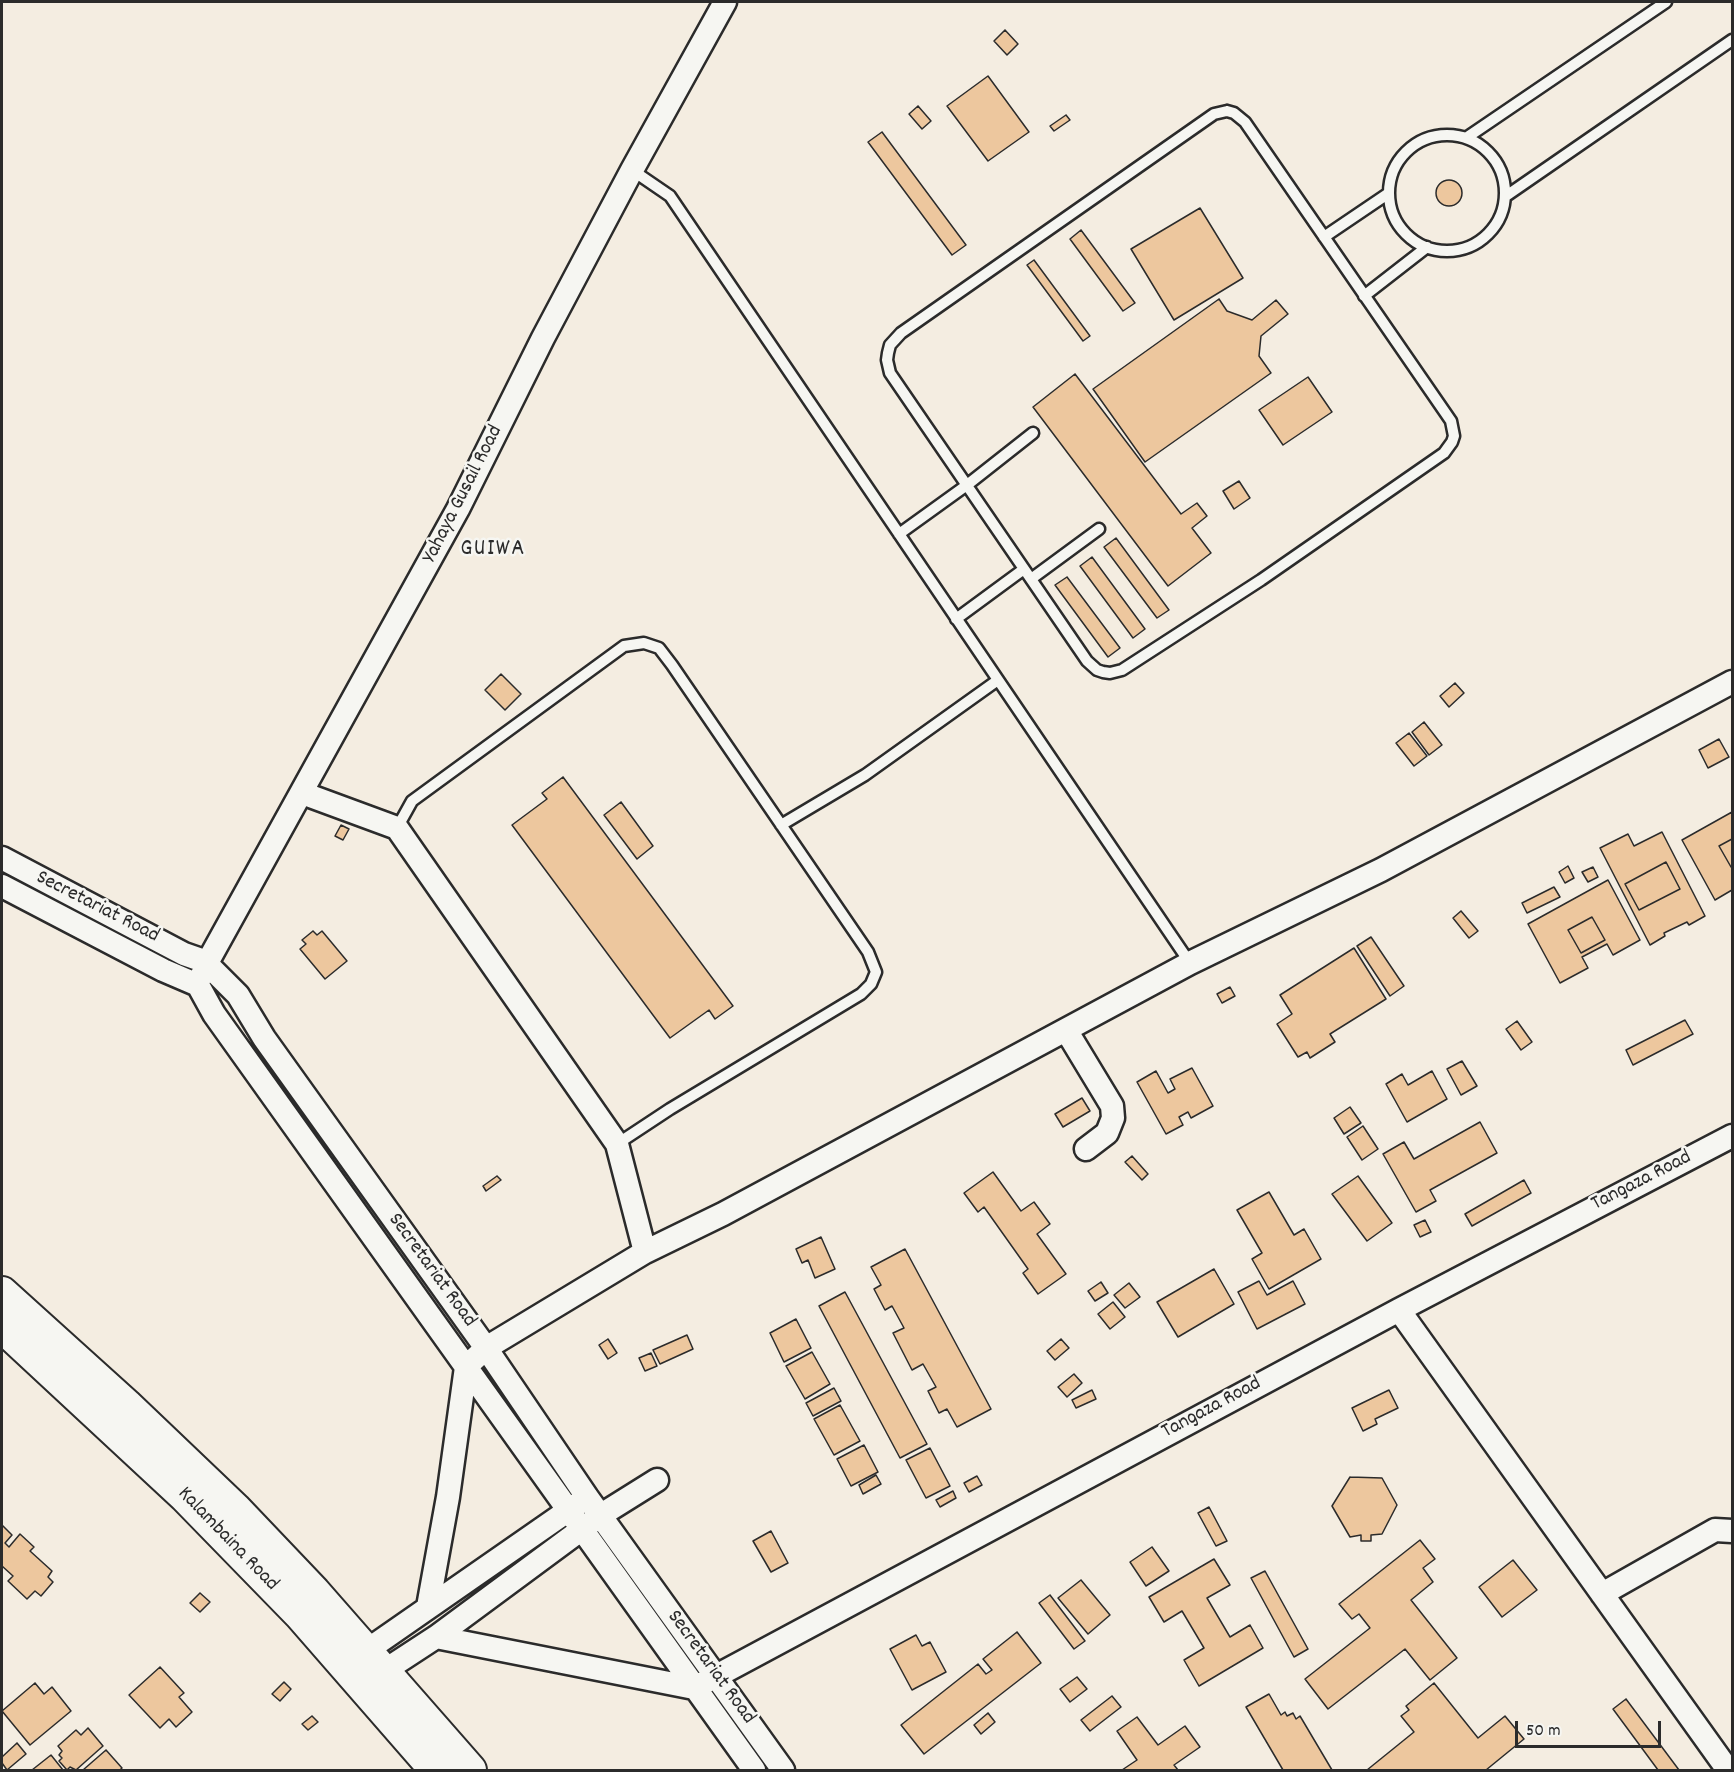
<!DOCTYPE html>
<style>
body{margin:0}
#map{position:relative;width:1734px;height:1772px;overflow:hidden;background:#f4ede1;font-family:Dekko,sans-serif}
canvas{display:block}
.frame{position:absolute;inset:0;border:3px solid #2b2b2b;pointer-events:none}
.scale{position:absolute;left:1515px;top:1721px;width:146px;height:27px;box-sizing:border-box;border:3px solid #2b2b2b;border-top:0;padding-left:8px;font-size:18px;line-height:21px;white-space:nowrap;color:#2b2b2b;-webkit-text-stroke:4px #f6f6f2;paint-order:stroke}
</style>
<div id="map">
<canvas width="1734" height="1772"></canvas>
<div class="frame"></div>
<div class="scale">50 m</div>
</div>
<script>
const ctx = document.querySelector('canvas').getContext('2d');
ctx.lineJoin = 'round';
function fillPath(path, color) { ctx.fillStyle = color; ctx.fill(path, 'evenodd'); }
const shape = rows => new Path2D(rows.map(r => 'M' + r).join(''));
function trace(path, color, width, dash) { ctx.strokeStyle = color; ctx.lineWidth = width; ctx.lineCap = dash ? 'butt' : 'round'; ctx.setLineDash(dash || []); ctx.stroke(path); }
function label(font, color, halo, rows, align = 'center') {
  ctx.font = font + ' Dekko,sans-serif'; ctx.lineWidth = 5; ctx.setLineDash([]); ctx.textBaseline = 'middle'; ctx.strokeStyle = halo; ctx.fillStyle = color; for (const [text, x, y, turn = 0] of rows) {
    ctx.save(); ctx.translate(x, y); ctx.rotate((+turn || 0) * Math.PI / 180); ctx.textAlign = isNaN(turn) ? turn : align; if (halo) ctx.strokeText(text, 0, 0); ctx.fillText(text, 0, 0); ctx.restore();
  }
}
const building = shape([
 [1005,30,1018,44,1007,55,994,41,1005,30],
 [988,76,1029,132,988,161,947,106,988,76],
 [918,106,931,121,922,129,909,114,918,106],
 [1066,115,1070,120,1054,131,1050,126,1066,115],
 [882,132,966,245,952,255,868,142,882,132],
 '1436 193a13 13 0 1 1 26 0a13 13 0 1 1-26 0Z',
 [1200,208,1243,278,1174,320,1131,249,1200,208],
 [1081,230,1135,303,1123,311,1070,239,1081,230],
 [1034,260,1090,336,1083,341,1027,265,1034,260],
 [1219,299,1227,311,1252,320,1276,300,1288,314,1261,336,1259,356,1271,373,1145,462,1093,389,1219,299],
 [1075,374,1181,514,1197,503,1207,516,1192,528,1211,553,1168,586,1033,407,1075,374],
 [1308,377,1332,412,1283,445,1259,410,1308,377],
 [1239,481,1250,498,1234,509,1223,491,1239,481],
 [1116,538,1169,610,1157,618,1104,547,1116,538],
 [1092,557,1145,629,1133,638,1080,566,1092,557],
 [1067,577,1120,648,1108,657,1055,585,1067,577],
 [501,674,521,694,505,710,485,690,501,674],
 [1455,683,1464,693,1449,707,1440,696,1455,683],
 [1424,722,1442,745,1429,755,1412,732,1424,722],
 [1409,733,1427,756,1414,766,1396,743,1409,733],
 [1719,739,1729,757,1708,768,1699,750,1719,739],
 [563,777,733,1006,715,1019,709,1010,670,1038,512,825,547,799,542,793,563,777],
 [621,802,653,846,637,859,604,815,621,802],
 [1732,812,1732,839,1719,846,1731,867,1732,866,1732,890,1715,900,1682,840,1732,812],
 [341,825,349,829,343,840,335,836,341,825],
 [1662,832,1705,916,1689,925,1687,922,1664,933,1665,936,1650,945,1600,848,1628,834,1634,846,1662,832],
 [1666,862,1680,889,1639,910,1625,884,1666,862],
 [1732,839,1732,866,1731,867,1719,846,1732,839],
 [1666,862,1680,889,1639,910,1625,884,1666,862],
 [1568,866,1574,878,1565,883,1559,872,1568,866],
 [1593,867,1598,877,1588,882,1582,872,1593,867],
 [1608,880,1640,940,1613,955,1607,944,1582,957,1588,968,1560,983,1528,924,1608,880],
 [1592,917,1605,940,1581,953,1568,930,1592,917],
 [1554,887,1560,897,1527,913,1522,903,1554,887],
 [1461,911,1478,931,1469,938,1453,918,1461,911],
 [1592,917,1605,940,1581,953,1568,930,1592,917],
 [313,931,317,935,322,931,347,961,325,979,300,949,306,944,302,940,313,931],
 [1371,937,1404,986,1390,996,1357,946,1371,937],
 [1354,948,1386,999,1330,1034,1335,1042,1310,1058,1307,1052,1298,1057,1277,1024,1292,1014,1280,995,1354,948],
 [1230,987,1235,996,1222,1003,1217,994,1230,987],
 [1685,1020,1693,1034,1633,1065,1626,1050,1685,1020],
 [1517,1021,1532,1042,1521,1050,1506,1029,1517,1021],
 [1462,1061,1477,1086,1461,1095,1447,1069,1462,1061],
 [1192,1068,1213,1106,1191,1118,1188,1112,1179,1117,1183,1125,1166,1134,1137,1082,1156,1071,1168,1093,1175,1089,1170,1079,1192,1068],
 [1432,1071,1447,1099,1407,1122,1386,1084,1402,1074,1408,1085,1432,1071],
 [1082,1098,1090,1111,1063,1127,1055,1114,1082,1098],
 [1350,1107,1361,1123,1344,1134,1334,1118,1350,1107],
 [1480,1122,1497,1153,1430,1190,1436,1201,1416,1212,1383,1154,1404,1142,1414,1159,1480,1122],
 [1363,1126,1378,1149,1362,1160,1347,1137,1363,1126],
 [1132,1156,1148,1174,1142,1180,1125,1162,1132,1156],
 [993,1172,1021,1211,1034,1202,1050,1224,1037,1234,1066,1274,1038,1294,1023,1273,1028,1269,984,1207,978,1212,964,1193,993,1172],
 [497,1176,501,1180,486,1191,483,1186,497,1176],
 [1358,1176,1392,1223,1367,1241,1332,1194,1358,1176],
 [1524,1180,1531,1193,1472,1226,1465,1214,1524,1180],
 [1269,1192,1294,1235,1304,1229,1321,1259,1269,1289,1252,1259,1262,1253,1237,1210,1269,1192],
 [1425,1220,1431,1232,1420,1237,1414,1225,1425,1220],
 [821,1237,835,1269,815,1278,808,1260,802,1263,796,1249,821,1237],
 [905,1249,991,1409,957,1427,947,1409,939,1413,928,1391,936,1387,923,1364,912,1370,893,1333,904,1328,892,1306,885,1310,874,1289,881,1285,871,1267,905,1249],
 [1214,1269,1234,1304,1178,1337,1157,1302,1214,1269],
 [1259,1281,1267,1295,1293,1281,1305,1304,1257,1329,1238,1292,1259,1281],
 [1101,1282,1108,1293,1095,1301,1088,1291,1101,1282],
 [1129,1283,1140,1297,1125,1308,1114,1295,1129,1283],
 [845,1292,927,1444,900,1458,819,1306,845,1292],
 [1113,1302,1125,1317,1110,1329,1098,1314,1113,1302],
 [796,1319,811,1348,784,1362,770,1333,796,1319],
 [687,1335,693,1349,660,1364,653,1350,687,1335],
 [608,1339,617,1353,608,1359,599,1345,608,1339],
 [1061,1339,1069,1348,1055,1360,1047,1351,1061,1339],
 [812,1352,830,1384,805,1399,786,1366,812,1352],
 [651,1353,657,1366,645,1371,639,1358,651,1353],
 [1074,1374,1082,1383,1067,1397,1058,1387,1074,1374],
 [834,1388,841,1401,813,1416,806,1403,834,1388],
 [1092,1390,1096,1399,1076,1408,1072,1400,1092,1390],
 [1389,1390,1398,1408,1375,1419,1377,1424,1363,1431,1352,1408,1389,1390],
 [840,1405,860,1441,834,1455,814,1419,840,1405],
 [864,1445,878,1472,851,1486,837,1459,864,1445],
 [930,1448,950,1486,926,1498,906,1460,930,1448],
 [876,1475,881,1484,863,1494,859,1485,876,1475],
 [977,1476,982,1485,969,1492,964,1483,977,1476],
 [1350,1477,1382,1478,1397,1505,1382,1534,1371,1535,1371,1541,1361,1541,1361,1535,1350,1537,1332,1506,1350,1477],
 [953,1491,956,1498,940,1507,936,1500,953,1491],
 [1209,1507,1227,1541,1216,1546,1198,1513,1209,1507],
 [2,1525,12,1535,5,1543,9,1547,20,1534,34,1547,30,1551,52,1571,48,1577,53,1582,41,1596,35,1591,27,1599,8,1581,13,1576,2,1566,2,1525],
 [771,1531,788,1563,771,1572,753,1541,771,1531],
 [1420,1540,1435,1559,1423,1568,1433,1582,1411,1600,1457,1658,1430,1680,1405,1649,1328,1709,1305,1679,1370,1628,1359,1614,1352,1619,1339,1604,1420,1540],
 [1152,1547,1169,1571,1146,1586,1130,1562,1152,1547],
 [1214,1559,1230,1585,1207,1598,1230,1637,1250,1625,1263,1648,1199,1686,1184,1660,1204,1648,1182,1611,1164,1622,1149,1597,1214,1559],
 [1513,1560,1537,1590,1502,1617,1479,1587,1513,1560],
 [1265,1571,1308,1649,1294,1657,1251,1578,1265,1571],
 [1081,1580,1110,1615,1088,1634,1058,1598,1081,1580],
 [200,1593,210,1602,200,1612,190,1603,200,1593],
 [1050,1595,1085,1641,1074,1649,1039,1603,1050,1595],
 [1017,1632,1041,1663,924,1754,901,1725,978,1664,986,1674,992,1670,983,1659,1017,1632],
 [916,1635,922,1646,930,1642,946,1672,912,1690,890,1649,916,1635],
 [160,1667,184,1693,179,1697,192,1712,176,1727,169,1719,160,1728,129,1695,160,1667],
 [1077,1677,1087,1689,1070,1702,1060,1689,1077,1677],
 [284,1682,291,1689,280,1701,272,1694,284,1682],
 [35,1683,44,1694,52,1687,71,1711,30,1745,2,1711,35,1683],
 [1434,1683,1478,1738,1505,1716,1524,1739,1486,1770,1367,1770,1414,1732,1401,1716,1409,1710,1406,1706,1434,1683],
 [1269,1694,1281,1715,1285,1712,1287,1716,1293,1713,1296,1719,1300,1716,1332,1770,1283,1770,1246,1707,1269,1694],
 [1112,1696,1121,1707,1090,1731,1081,1720,1112,1696],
 [1626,1699,1679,1770,1658,1770,1613,1709,1626,1699],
 [988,1713,995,1722,981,1734,974,1725,988,1713],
 [312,1716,318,1722,308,1730,302,1724,312,1716],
 [1137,1717,1158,1745,1185,1726,1200,1747,1174,1765,1178,1770,1122,1770,1137,1760,1117,1731,1137,1717],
 [88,1728,103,1746,76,1770,70,1767,67,1770,59,1761,62,1758,59,1755,62,1751,58,1746,76,1730,81,1735,88,1728],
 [17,1743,26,1754,7,1770,2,1763,2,1757,17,1743],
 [106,1750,122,1768,120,1770,83,1770,106,1750],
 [51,1755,63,1770,32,1770,51,1755]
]);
fillPath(building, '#edc79e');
trace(building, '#2b2b2b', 1.5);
const service = shape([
 [1227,111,1234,113,1245,122,1451,421,1454,436,1452,442,1444,453,1261,580,1122,670,1110,673,1103,672,1097,670,1087,661,890,373,887,360,888,353,890,345,901,333,1214,114,1227,111],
 '1389 193a58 58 0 1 1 116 0a58 58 0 1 1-116 0Z',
 [1466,138,1666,2],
 [632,170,670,196,1190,963],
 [1506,196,1732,40],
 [1324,237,1389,193],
 [1364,296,1427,247],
 [899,534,967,485,1033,433],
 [1031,579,1099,529],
 [956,619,1024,569],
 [781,825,865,775,998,680],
 [397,828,412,801,624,646,644,643,659,648,672,665,868,952,876,972,871,984,861,994,670,1109,617,1144]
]);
const minor = shape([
 [302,793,397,828,617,1144,645,1252],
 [2,858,184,954,204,961,238,995,264,1038,486,1348,587,1497,783,1770],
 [2,886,163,970,198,985,214,1014,754,1770],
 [202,975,207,963,458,509,543,338,632,170,725,2],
 [1066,1030,1112,1106,1113,1118,1107,1133,1086,1149],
 [1399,1310,1728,1770],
 [1602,1594,1715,1530,1732,1531],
 [428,1607,448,1497,466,1367,486,1348,645,1252,723,1214,1190,963,1381,870,1732,682],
 [436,1637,694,1688,1399,1310,1732,1136],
 [366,1651,579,1503],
 [384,1671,436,1637,601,1515,657,1480]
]);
const secondary = shape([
 [2,1293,126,1405,235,1509,314,1592,470,1770],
 [2,1326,185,1496,300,1614,436,1770]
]);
trace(service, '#2b2b2b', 15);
trace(minor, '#2b2b2b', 27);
trace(secondary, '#2b2b2b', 36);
trace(service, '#f6f6f2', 10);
trace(minor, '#f6f6f2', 22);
trace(secondary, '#f6f6f2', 32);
label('21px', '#2b2b2b', '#f6f6f2', [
 ["Yahaya Gusail Road",464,495,-63],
 ["Secretariat Road",97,908,27],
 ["Tangaza Road",1642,1182,-27],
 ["Secretariat Road",431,1271,54],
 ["Tangaza Road",1212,1409,-28],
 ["Kalambaina Road",227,1540,46],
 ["Secretariat Road",710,1668,54]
]);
ctx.letterSpacing = '1.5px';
label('24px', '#2b2b2b', '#f6f6f2', [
 ["GUIWA",493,551]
]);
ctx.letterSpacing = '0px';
</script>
